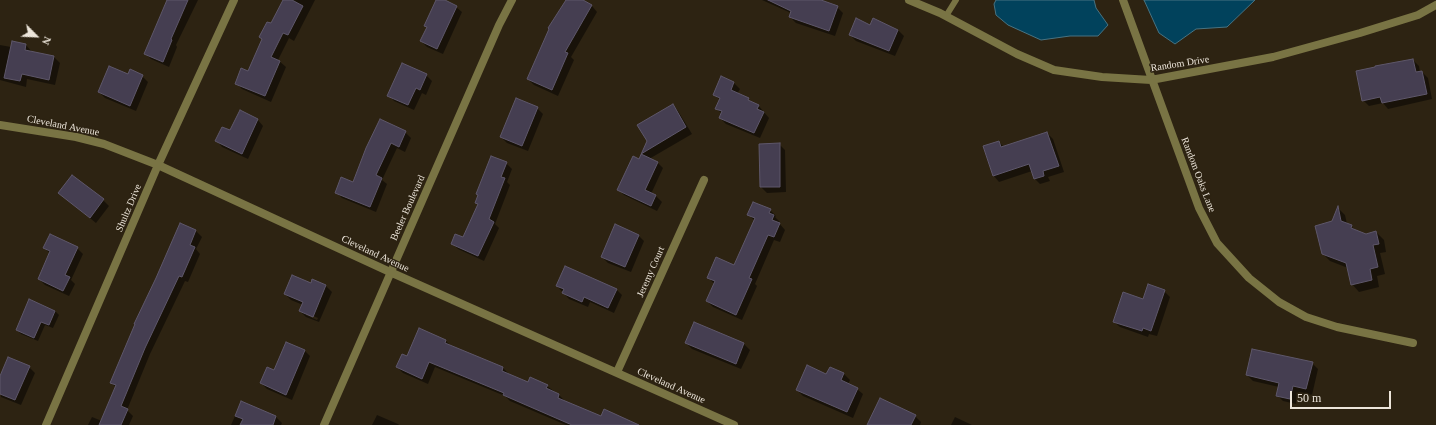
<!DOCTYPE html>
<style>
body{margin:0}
#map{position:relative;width:1436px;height:425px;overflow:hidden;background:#2d2312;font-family:Georgia,serif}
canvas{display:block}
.north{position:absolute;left:16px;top:16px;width:40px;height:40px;-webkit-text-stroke:3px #2d2312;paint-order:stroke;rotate:114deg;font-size:11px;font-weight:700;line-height:16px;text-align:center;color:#ece5da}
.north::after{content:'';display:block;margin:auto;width:14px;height:18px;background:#ece5da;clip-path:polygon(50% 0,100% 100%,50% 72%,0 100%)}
.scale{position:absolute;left:1290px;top:391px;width:101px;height:18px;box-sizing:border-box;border:2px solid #ece5da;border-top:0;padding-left:5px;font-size:12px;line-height:14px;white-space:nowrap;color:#ece5da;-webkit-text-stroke:3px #2d2312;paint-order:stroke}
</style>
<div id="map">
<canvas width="1436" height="425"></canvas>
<div class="north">N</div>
<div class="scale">50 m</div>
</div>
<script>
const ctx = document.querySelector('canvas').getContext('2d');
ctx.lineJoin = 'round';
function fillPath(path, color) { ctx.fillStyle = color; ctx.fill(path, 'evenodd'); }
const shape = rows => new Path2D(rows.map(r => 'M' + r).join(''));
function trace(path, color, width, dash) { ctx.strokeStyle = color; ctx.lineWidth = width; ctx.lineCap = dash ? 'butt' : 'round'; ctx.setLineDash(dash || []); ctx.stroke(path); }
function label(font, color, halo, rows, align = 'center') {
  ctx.font = font + ' Georgia,serif'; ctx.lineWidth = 3; ctx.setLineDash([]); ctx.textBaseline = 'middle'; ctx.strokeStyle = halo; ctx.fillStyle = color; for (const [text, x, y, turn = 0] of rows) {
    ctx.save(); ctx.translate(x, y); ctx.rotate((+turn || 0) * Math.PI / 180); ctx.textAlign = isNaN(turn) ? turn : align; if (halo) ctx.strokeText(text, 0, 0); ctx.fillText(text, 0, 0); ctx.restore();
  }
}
const water = shape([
 [996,0,1094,0,1096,8,1108,25,1098,36,1070,36,1041,40,1008,25,996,15,994,4,996,0],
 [1144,0,1255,0,1227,27,1196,29,1175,44,1159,33,1144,0]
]);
fillPath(water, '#01425c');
trace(water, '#487382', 1);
fillPath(shape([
 [168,0,198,0,176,45,177,47,169,67,151,59,145,53],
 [284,0,315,0,294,41,289,38,278,60,286,67,271,102,242,89,236,83,249,72],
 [437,0,443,0,456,7,462,12,443,54,427,47,421,41,428,28,425,25],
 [567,0,581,0,592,6,597,12,571,57,574,60,558,96,534,85,528,79],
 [762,0,818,0,837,7,843,13,835,36,796,23,790,17,791,13],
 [874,20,898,30,904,36,895,56,856,41,850,35,871,26],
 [12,42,26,45,32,52,54,57,60,63,55,85,27,79,26,87,0,80,0,45,11,47],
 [1413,60,1419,66,1420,73,1422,72,1428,78,1432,99,1388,109,1383,103,1369,106,1363,100],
 [426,75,432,81,426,95,422,93,414,110,394,101,389,95],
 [142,76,148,82,136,111,105,98,99,92],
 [721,78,734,83,740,89,737,94,748,99,752,103,758,105,769,118,760,138,726,124,720,118,722,114,716,108,720,100,714,94],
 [673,105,678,111,692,134,649,159,657,162,663,168,651,194,656,196,662,202,657,211,624,195,618,189,639,160,648,141],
 [537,108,543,114,528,151,507,143,501,137],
 [258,120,263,126,248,159,222,147,217,141,230,132],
 [405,132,411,138,405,152,397,148,382,180,387,184,376,212,342,198,336,192,353,183,367,148],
 [1047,133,1053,139,1064,172,1048,177,1050,181,1040,184,1035,179,1032,171,999,182,994,176,984,147,999,142,1004,147],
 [779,144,785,150,786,192,767,193,761,187],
 [506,163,512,169,507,182,510,185,495,224,499,228,484,261,458,249,452,243,463,238,478,205,476,203],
 [59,193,103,200,109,206,96,223],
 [1338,208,1345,215,1347,224,1351,226,1357,232,1365,235,1376,232,1384,240,1386,252,1380,253,1385,274,1377,276,1379,287,1359,292,1352,284,1348,268,1330,261,1322,253],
 [770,210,776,216,775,217,780,222,779,223,785,230,780,242,774,240,755,284,757,286,742,320,713,307,707,301,714,284,708,277,734,266,755,221,748,214],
 [180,224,196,231,202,237,196,249,200,254,188,282,185,281,150,354,127,410,133,416,129,425,88,425,92,417,102,421,116,387,111,383],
 [638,235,644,241,631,272,608,263,602,257],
 [45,248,77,248,83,254,71,280,75,284,69,296,45,285,39,279,50,254],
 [313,280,326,286,332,292,319,322,306,317,300,311,303,305,291,300,285,294,311,284],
 [306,313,318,318,317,320,306,315],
 [557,286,616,289,622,295,614,313,590,302,588,307,569,299],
 [1164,291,1170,297,1157,336,1149,334,1148,337,1120,327,1114,322,1144,300],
 [30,300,55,311,59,315,53,328,45,325,38,341,21,334,17,330],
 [446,341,452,347,503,368,509,374,529,383,547,386,559,395,565,401,564,402,601,418,636,425,566,425,510,401,505,396,435,367,428,384,403,373,397,367,407,357],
 [686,343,744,344,750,350,741,369,692,349],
 [305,351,310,356,292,400,267,389,261,383,274,371],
 [1312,363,1318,369,1312,395,1299,392,1296,404,1283,401,1278,396,1279,387,1253,381,1247,375],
 [29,367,35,373,21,405,1,397,0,379],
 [830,368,844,374,850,380,848,384,857,389,863,394,853,418,803,396,797,390,827,375],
 [241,403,276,417,282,423,281,425,231,425],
 [377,415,398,424,399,425,372,425],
 [915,416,921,422,920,425,872,425],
 [955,417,972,425,951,425]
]), '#0007');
const building = shape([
 [167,0,188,0,171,39,172,40,163,62,144,54,167,0],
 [283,0,292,0,303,6,288,35,283,33,271,57,280,61,265,96,235,84,241,68,248,71,262,39,259,37,267,22,271,23,283,0],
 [436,0,445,0,457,6,437,49,420,41,427,27,424,26,436,0],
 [566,0,583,0,592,5,565,52,568,53,552,90,527,79,549,29,548,28,566,0],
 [768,0,821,0,838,6,829,31,789,17,791,11,768,0],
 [856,18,870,25,873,18,898,30,889,51,849,35,856,18],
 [12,41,26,44,25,50,54,56,49,80,22,74,20,81,4,78,12,41],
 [1413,59,1416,72,1422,71,1427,94,1382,103,1380,97,1362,101,1356,71,1375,67,1375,66,1413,59],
 [402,63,427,74,420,90,416,88,408,105,387,96,402,63],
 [109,66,128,74,130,69,143,75,130,106,98,92,109,66],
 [721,76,734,82,731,90,749,98,748,100,759,105,757,109,764,112,754,133,719,118,722,111,715,109,720,98,713,95,721,76],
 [516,98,538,107,522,146,500,137,516,98],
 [673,104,686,127,641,154,658,162,645,190,656,195,651,206,617,190,633,156,639,159,647,141,637,125,673,104],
 [240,110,258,119,242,154,215,141,222,127,230,130,240,110],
 [380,119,406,131,399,147,391,143,376,175,382,178,370,207,335,193,341,177,353,182,366,148,380,119],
 [1047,132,1059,166,1043,171,1044,176,1034,179,1029,164,993,176,983,146,999,141,1001,147,1047,132],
 [780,143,780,187,760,187,759,144,780,143],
 [491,156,507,162,501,177,505,178,489,219,494,222,478,256,451,244,455,234,463,237,478,204,475,203,478,195,476,194,491,156],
 [72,175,104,199,90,218,58,193,72,175],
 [753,202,771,209,769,213,774,215,772,220,780,223,774,237,768,235,749,278,752,279,736,315,706,301,715,281,707,278,716,257,734,265,755,218,747,215,753,202],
 [1338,206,1341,221,1352,225,1351,228,1366,234,1376,231,1379,244,1373,245,1378,267,1370,269,1372,280,1351,285,1346,263,1322,254,1315,226,1332,221,1338,206],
 [180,223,196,230,190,245,195,247,182,277,179,276,145,348,121,406,128,409,121,425,99,425,116,385,110,383,135,324,134,324,156,278,180,223],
 [615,224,639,235,625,267,601,257,615,224],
 [50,234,78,247,65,275,70,277,63,291,38,279,50,251,43,248,50,234],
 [565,266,617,289,608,308,584,297,582,302,562,293,564,289,556,286,565,266],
 [292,275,311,283,312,279,326,285,313,317,299,311,303,302,284,294,292,275],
 [1148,284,1165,290,1151,331,1143,328,1142,331,1113,322,1123,292,1143,299,1148,284],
 [29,299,55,311,49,325,41,322,34,338,16,330,29,299],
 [694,322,744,343,736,364,685,343,694,322],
 [419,328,446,340,445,343,503,367,502,371,528,382,530,377,548,385,546,388,559,394,558,398,601,416,604,409,639,425,572,425,503,395,504,393,429,362,422,379,396,367,402,354,407,356,419,328],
 [286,342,305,350,286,395,260,383,267,367,274,370,286,342],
 [1252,349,1313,362,1306,389,1293,386,1290,399,1276,396,1279,383,1246,375,1252,349],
 [8,357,30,366,15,400,0,394,0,376,8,357],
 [807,365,826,374,830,367,844,373,841,380,858,388,847,412,796,390,807,365],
 [880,398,916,415,911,425,867,425,880,398],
 [241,401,276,416,273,425,240,425,243,419,235,416,241,401]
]);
fillPath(building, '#453e51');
trace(building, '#5e576a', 1);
trace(shape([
 [946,16,956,0]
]), '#797444', 6);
trace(shape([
 [909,0,940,13,1017,54,1054,70,1102,77,1151,80,1273,57,1360,33,1418,15,1436,5],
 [1123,0,1199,208,1217,243,1249,278,1279,302,1306,317,1337,327,1413,343],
 [0,125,76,137,104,144,158,165,390,272,734,425],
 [617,372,704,180],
 [46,425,158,165,234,0],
 [324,425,499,25,512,0]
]), '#797444', 8);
label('10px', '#ece5da', '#2d2312', [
 ["Random Drive",1180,64,-9],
 ["Cleveland Avenue",63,126,11],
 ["Random Oaks Lane",1198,175,69],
 ["Shultz Drive",129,208,-67],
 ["Beeler Boulevard",408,208,-66],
 ["Cleveland Avenue",375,254,25],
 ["Jeremy Court",651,272,-66],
 ["Cleveland Avenue",671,386,24]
]);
</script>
